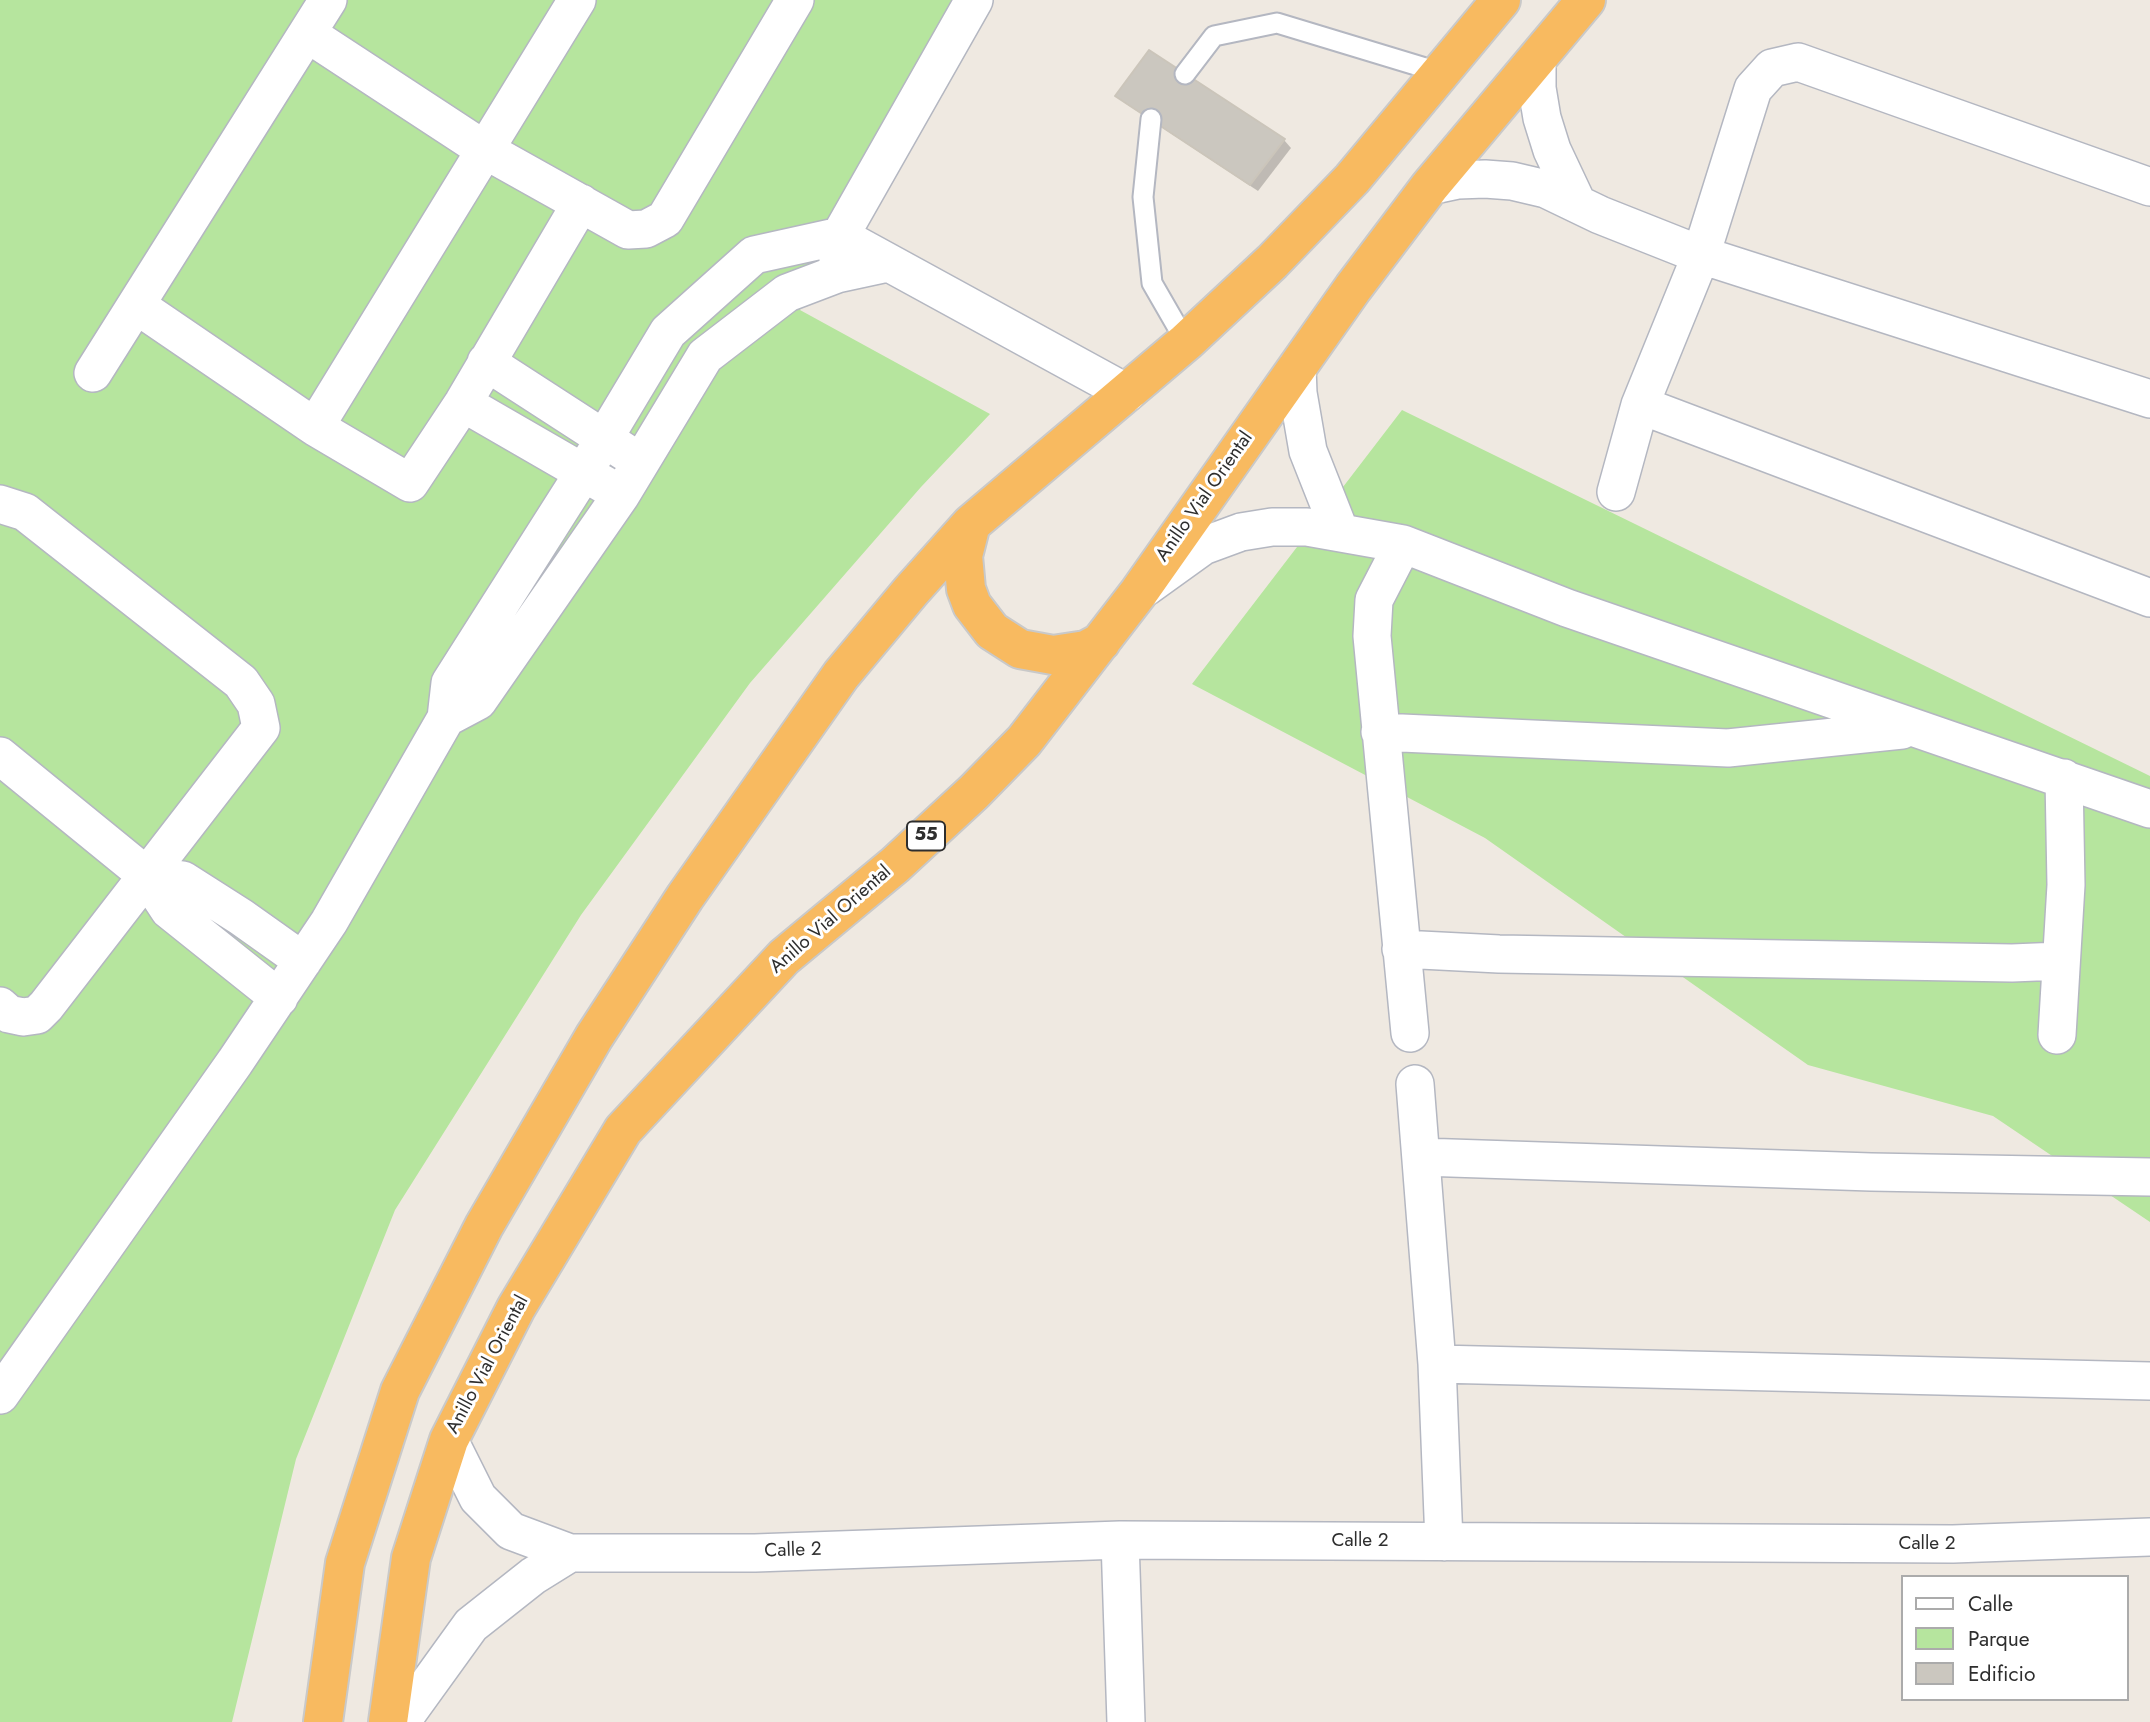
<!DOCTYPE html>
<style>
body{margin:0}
#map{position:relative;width:2150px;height:1722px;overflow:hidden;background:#efe9e1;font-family:Jost,sans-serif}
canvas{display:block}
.legend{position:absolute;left:1901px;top:1575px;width:228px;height:126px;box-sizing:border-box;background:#fff;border:2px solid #ababab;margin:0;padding:9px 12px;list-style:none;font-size:21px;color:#2e2e2e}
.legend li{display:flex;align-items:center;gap:14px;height:35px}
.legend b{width:35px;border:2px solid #ababab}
</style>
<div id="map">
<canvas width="2150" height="1722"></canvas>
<ul class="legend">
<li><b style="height:9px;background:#fff"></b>Calle</li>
<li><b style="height:19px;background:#b6e59e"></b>Parque</li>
<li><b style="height:19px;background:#cbc7bf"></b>Edificio</li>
</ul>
</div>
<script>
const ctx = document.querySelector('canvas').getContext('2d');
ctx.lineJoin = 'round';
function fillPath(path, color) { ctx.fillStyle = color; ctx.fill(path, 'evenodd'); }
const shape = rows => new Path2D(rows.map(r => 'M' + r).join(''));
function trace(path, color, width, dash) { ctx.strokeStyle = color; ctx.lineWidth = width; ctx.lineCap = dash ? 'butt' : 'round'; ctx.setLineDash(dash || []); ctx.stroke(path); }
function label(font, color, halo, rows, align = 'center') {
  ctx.font = font + ' Jost,sans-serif'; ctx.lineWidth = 6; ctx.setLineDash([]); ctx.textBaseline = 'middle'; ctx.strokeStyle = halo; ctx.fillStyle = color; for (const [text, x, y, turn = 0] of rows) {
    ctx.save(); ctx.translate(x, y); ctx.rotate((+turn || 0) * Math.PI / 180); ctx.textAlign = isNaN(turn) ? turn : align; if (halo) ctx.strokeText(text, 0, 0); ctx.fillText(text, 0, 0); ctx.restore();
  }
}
fillPath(shape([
 [0,0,967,0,800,310,990,414,921,487,750,683,581,915,395,1210,296,1459,232,1722,0,1722],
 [1402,410,2150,776,2150,1222,1993,1116,1808,1065,1485,838,1192,684]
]), '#b6e59e');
fillPath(shape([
 [1118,96,1284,140,1291,148,1258,191,1125,103]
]), '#0003');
const building = shape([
 [1149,50,1285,139,1250,185,1115,96,1149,50]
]);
fillPath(building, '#cbc7bf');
trace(building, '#cbc5ba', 2);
const service = shape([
 [1185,74,1214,36,1277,23,1442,73],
 [1151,119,1143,197,1152,283,1186,342]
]);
const minor = shape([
 [308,34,485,150,628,230,646,229,665,219,795,0],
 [1537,58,1537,88,1542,118,1552,150,1577,203],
 [1430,186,1458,180,1485,179,1512,181,1546,189,1600,215,1701,255,2150,399],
 [838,261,840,236,974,0],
 [136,305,315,427,410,483,463,403,581,203],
 [486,362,625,452],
 [1297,367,1298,393,1308,451,1340,532],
 [93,373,328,0],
 [463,403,605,485],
 [1640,405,2150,598],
 [315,427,577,0],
 [1616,492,1640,405,1701,255,1753,89,1772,68,1798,62,2150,187],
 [0,504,25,512,241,682,256,704,261,728,46,1006,37,1015,23,1017,9,1014,0,1006],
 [1403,544,1374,600,1372,636,1410,1033],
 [1146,587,1203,546,1241,532,1272,527,1307,527,1403,544,1567,608,2150,809],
 [446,718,478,701,621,495,705,356,787,293,837,274,888,263],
 [1380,732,1728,748,1902,730],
 [0,756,146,875,169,910,279,998],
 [146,875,183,880,241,917,303,961],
 [1401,949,1499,954,2012,963,2060,961],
 [2057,1035,2066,885,2064,778],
 [1415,1084,1437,1364,1444,1542],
 [1421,1157,1871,1172,2150,1177],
 [1437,1364,2150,1381],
 [0,1395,235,1062,329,922,446,718,450,683,584,472,668,332,754,255,840,236,1127,393],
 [449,1440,478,1498,511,1531,570,1553,755,1553,1120,1540,1953,1544,2150,1537],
 [1120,1540,1126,1722],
 [401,1722,471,1625,533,1576,570,1553]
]);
const trunk = shape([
 [971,524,963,556,966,589,972,605,992,631,1020,649,1053,655,1086,650,1101,642],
 [323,1722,345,1563,400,1391,484,1226,594,1037,685,897,841,675,911,591,971,524,1186,342,1272,262,1352,179,1501,0],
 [388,1722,411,1558,449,1440,516,1308,623,1130,784,957,895,865,974,792,1024,741,1139,592,1353,288,1430,186,1586,0]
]);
trace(service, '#b4b7c1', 23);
trace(minor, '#b4b7c1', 40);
trace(trunk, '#c9c9c9', 42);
trace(service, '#fff', 19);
trace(minor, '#fff', 37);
trace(trunk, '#f8ba60', 38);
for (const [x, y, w] of [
 [926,836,38]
]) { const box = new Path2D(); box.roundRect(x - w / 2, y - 14.5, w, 29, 5); ctx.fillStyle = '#fff'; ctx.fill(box); trace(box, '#2e2e2e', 2); }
label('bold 18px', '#2e2e2e', null, [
 ["55",926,836]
]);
label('19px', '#2e2e2e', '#fff', [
 ["Anillo Vial Oriental",1205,497,-55],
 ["Anillo Vial Oriental",831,920,-41],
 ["Anillo Vial Oriental",488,1365,-62],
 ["Calle 2",1360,1541],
 ["Calle 2",1927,1544],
 ["Calle 2",793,1551,-2]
]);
</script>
